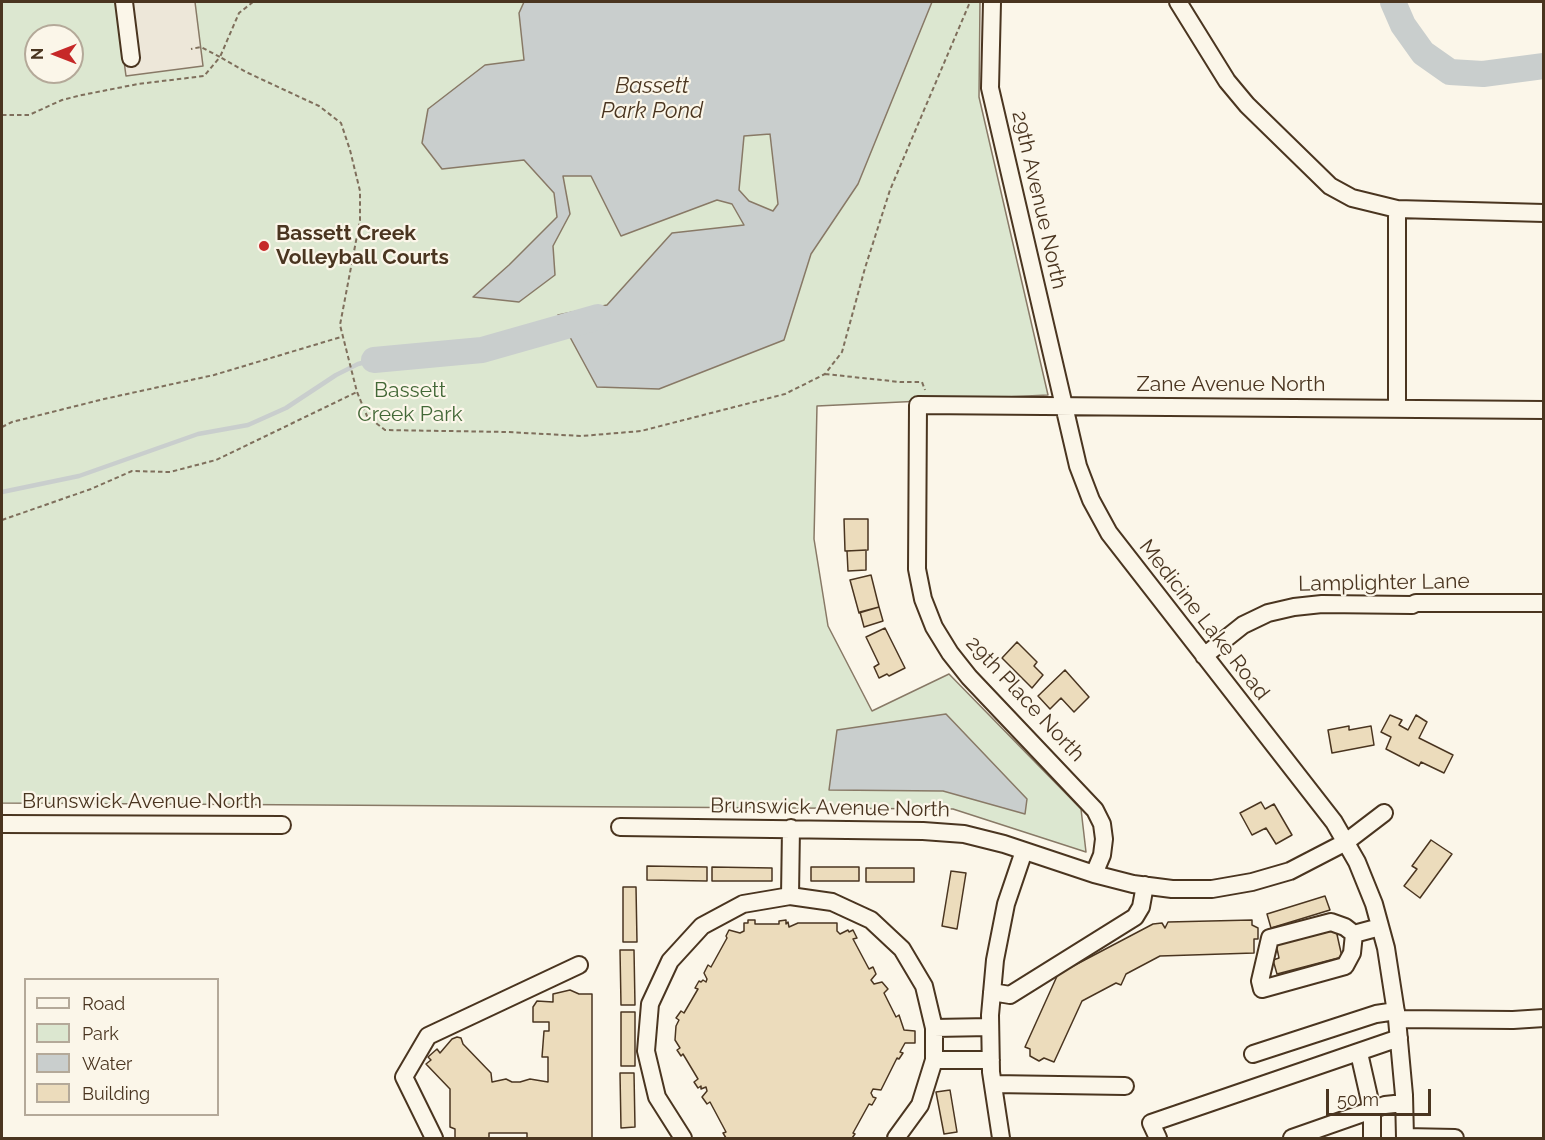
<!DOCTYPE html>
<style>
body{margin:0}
#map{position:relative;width:1545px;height:1140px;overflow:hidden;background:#fbf6e9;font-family:Raleway,sans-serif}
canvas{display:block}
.frame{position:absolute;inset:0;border:3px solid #4a3520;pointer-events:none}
.legend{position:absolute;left:24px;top:978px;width:195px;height:138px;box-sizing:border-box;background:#fbf6e9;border:2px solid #b4a999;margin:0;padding:8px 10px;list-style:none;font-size:18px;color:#4a3520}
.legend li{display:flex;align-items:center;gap:12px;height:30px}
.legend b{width:30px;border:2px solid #b4a999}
.north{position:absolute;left:24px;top:24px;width:60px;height:60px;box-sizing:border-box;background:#fbf6e9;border:2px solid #b4a999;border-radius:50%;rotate:270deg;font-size:16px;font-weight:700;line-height:24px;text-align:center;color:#4a3520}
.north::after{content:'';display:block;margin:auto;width:21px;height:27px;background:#c62828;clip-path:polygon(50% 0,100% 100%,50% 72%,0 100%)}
.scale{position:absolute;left:1326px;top:1089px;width:105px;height:27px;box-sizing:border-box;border:3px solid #4a3520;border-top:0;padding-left:8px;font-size:18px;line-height:21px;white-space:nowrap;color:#4a3520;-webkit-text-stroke:4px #fbf6e9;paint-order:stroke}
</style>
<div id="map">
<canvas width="1545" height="1140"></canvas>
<div class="frame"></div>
<ul class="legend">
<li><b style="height:8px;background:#fbf6e9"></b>Road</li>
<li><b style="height:16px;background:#dce7d0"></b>Park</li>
<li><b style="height:16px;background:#c9cecd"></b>Water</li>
<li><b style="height:16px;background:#ecdcbc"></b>Building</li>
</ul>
<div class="north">N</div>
<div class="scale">50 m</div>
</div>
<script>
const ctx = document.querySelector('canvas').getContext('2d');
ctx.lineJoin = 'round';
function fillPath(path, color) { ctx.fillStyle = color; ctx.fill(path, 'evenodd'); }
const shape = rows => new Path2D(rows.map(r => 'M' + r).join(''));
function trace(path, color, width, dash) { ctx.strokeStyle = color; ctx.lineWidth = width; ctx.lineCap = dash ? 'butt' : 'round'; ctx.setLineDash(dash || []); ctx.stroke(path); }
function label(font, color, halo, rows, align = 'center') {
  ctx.font = font + ' Raleway,sans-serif'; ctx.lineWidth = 4.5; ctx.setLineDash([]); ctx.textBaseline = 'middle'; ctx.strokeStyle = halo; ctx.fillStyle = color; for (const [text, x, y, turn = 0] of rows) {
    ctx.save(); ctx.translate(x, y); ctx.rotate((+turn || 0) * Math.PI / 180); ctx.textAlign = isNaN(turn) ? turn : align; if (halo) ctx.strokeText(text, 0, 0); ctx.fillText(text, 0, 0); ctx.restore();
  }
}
const green = shape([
 [2,2,980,2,979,97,1048,395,817,406,814,539,828,626,872,711,949,674,1081,809,1086,852,953,809,2,803,2,2],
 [36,36,72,36,72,72,36,72,36,36]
]);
fillPath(green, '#dce7d0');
trace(green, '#887966', 1.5);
const parking = shape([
 [116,2,195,2,203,66,126,76,116,2]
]);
fillPath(parking, '#ede7d9');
trace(parking, '#887966', 1.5);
const water = shape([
 [524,2,932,2,858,184,811,254,784,340,659,389,597,387,558,315,607,305,672,233,744,225,732,204,717,200,621,236,591,176,563,176,570,214,553,246,555,275,519,302,473,297,509,265,557,217,554,193,524,160,442,169,422,143,428,109,485,65,524,60,519,13,524,2],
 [770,134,778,204,773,211,749,201,739,190,744,136,770,134],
 [946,714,1027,799,1025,814,943,791,829,790,837,730,946,714]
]);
fillPath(water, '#c9cecd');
trace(water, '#887966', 1.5);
trace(shape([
 [2,492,79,476,198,434,248,425,286,408,336,375,358,364,374,360]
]), '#c9cecd', 4.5);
trace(shape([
 [1393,2,1403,25,1423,53,1450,72,1483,74,1544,66],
 [374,360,482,350,598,317]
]), '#c9cecd', 26);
const building = shape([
 [844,519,868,519,868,550,845,551,844,519],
 [866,550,866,570,848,571,847,551,866,550],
 [871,575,879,607,859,613,850,580,871,575],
 [879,607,883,621,864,627,860,612,879,607],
 [885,628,905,668,889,676,887,674,879,678,874,667,879,664,866,637,885,628],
 [1017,642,1037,662,1034,666,1043,675,1032,688,1002,658,1017,642],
 [1065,670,1089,697,1074,712,1061,698,1050,709,1038,696,1065,670],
 [1390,715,1402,720,1399,725,1408,730,1416,715,1427,722,1419,738,1453,755,1444,773,1421,762,1419,766,1386,749,1391,737,1381,732,1390,715],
 [1349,726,1349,730,1371,726,1374,745,1332,753,1328,730,1349,726],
 [1261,802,1265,809,1274,804,1292,835,1276,844,1266,828,1252,835,1240,813,1261,802],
 [1431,840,1452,854,1420,898,1404,886,1417,869,1412,866,1431,840],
 [647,866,707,867,707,881,647,880,647,866],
 [712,867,772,868,772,881,712,881,712,867],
 [811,867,859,867,859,881,811,881,811,867],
 [866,868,914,868,914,882,866,882,866,868],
 [951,871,966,873,957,929,942,926,951,871],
 [623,887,636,887,637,942,623,942,623,887],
 [1325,896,1330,910,1271,928,1267,914,1325,896],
 [748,920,755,920,755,924,779,924,779,921,786,920,786,924,788,922,789,927,798,923,837,923,837,931,840,934,848,930,849,932,853,930,857,938,853,939,869,969,873,967,876,974,871,980,874,984,882,982,888,989,884,993,896,1017,899,1015,904,1030,915,1031,915,1043,905,1043,900,1052,903,1053,899,1059,897,1058,881,1090,873,1089,871,1093,873,1097,876,1098,872,1105,869,1104,853,1133,855,1134,852,1138,726,1138,723,1133,726,1132,710,1102,707,1104,702,1097,707,1091,706,1087,701,1089,701,1086,698,1088,694,1082,698,1079,683,1054,681,1056,677,1050,680,1048,675,1040,676,1026,679,1020,676,1018,681,1011,684,1013,698,989,695,988,699,981,701,982,703,980,706,982,707,979,704,973,708,965,711,967,727,938,726,936,729,930,740,933,744,931,744,923,748,923,748,920],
 [1252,920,1252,925,1258,928,1258,939,1254,939,1254,953,1160,956,1126,974,1121,985,1116,983,1082,1001,1054,1062,1044,1058,1039,1061,1030,1056,1030,1049,1025,1047,1058,974,1153,924,1162,923,1165,928,1168,922,1252,920],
 [1336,930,1342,957,1277,974,1273,960,1279,958,1276,944,1336,930],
 [620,950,634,950,635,1005,621,1005,620,950],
 [570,990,579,994,592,994,592,1138,527,1138,527,1133,489,1133,489,1138,455,1138,455,1129,450,1127,450,1089,426,1064,431,1060,428,1057,437,1049,440,1053,452,1039,457,1037,461,1038,463,1044,491,1073,492,1082,506,1079,512,1082,520,1082,530,1079,548,1082,548,1057,542,1057,544,1031,549,1031,549,1022,533,1022,533,1007,537,1001,553,1002,553,994,570,990],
 [621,1012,635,1012,635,1066,621,1066,621,1012],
 [620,1073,634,1073,635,1127,621,1128,620,1073],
 [950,1090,957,1132,944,1134,936,1092,950,1090]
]);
fillPath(building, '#ecdcbc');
trace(building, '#4a3520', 1.5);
const minor = shape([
 [124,2,131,58],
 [992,2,990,88,1078,466,1091,500,1109,533,1334,822,1357,862,1374,904,1386,948,1397,1019,1404,1095,1405,1138],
 [1178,2,1227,81,1247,105,1330,186,1352,198,1397,209,1544,213],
 [1397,409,1397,209],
 [1204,656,1243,625,1268,613,1294,607,1322,604,1412,605,1416,603,1544,603],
 [2,824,282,825],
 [620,827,923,831,964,834,1004,844,1094,874,1133,884,1172,889,1212,889,1252,882,1290,871,1346,842,1384,813],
 [1094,874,1102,855,1104,839,1102,824,1095,810,969,677,950,653,934,627,923,599,917,569,918,405,1544,410],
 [790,896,791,828],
 [1354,934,1352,953,1345,966,1262,989,1260,981,1270,938,1331,922,1345,927,1354,934,1380,927],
 [992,992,1010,995,1135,917,1141,907,1145,885],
 [1397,1019,1513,1020,1544,1018],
 [934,1028,990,1027],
 [1359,1053,1372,1110,1385,1105,1404,1103],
 [1253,1054,1376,1014,1396,1011],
 [934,1060,991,1060],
 [993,1084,1125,1086],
 [1405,1137,1455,1138],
 [434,1138,404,1077,428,1036,579,965],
 [683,1138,657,1097,646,1051,650,1004,670,961,702,926,743,904,790,896,832,902,871,920,902,949,924,986,934,1028,934,1060,920,1105,896,1138],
 [1001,1138,991,1072,990,1015,995,960,1006,904,1024,851],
 [1158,1138,1151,1123,1399,1038],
 [1292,1138,1372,1110,1372,1138]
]);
trace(minor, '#4a3520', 20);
trace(shape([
 [253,2,239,13,220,57,246,72,319,106,341,123,350,150,360,191,360,220,340,325,357,392,367,416,385,430,507,432,582,436,641,431,715,412,785,394,825,374,842,352,865,268,890,190,970,2],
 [2,115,29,115,62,100,82,95,138,84,204,76,220,57,201,47,191,49],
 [825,374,900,382,922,382,925,390],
 [2,427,12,422,104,399,214,375,341,337],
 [2,520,91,489,132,471,170,472,216,460,357,392]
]), '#7f6f5c', 2, [4.5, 3]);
trace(minor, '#fbf6e9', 16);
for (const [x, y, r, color] of [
 [264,246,6,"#c62828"]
]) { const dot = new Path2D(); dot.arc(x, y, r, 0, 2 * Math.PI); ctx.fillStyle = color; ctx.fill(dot); trace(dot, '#fbf6e9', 2); }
label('21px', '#4a3520', '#fbf6e9', [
 ["29th Avenue North",1039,200,77],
 ["Zane Avenue North",1231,385],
 ["Lamplighter Lane",1384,583,-1],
 ["Medicine Lake Road",1204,620,52],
 ["29th Place North",1025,699,47],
 ["Brunswick Avenue North",142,802],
 ["Brunswick Avenue North",830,808,1]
]);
label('bold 21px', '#4a3520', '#fbf6e9', [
 ["Bassett Creek",276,234],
 ["Volleyball Courts",276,258]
], 'left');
label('21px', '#436837', '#fbf6e9', [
 ["Bassett",410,391],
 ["Creek Park",410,415]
]);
label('italic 22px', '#4a3520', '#fbf6e9', [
 ["Bassett",652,86],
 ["Park Pond",652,111]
]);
</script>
